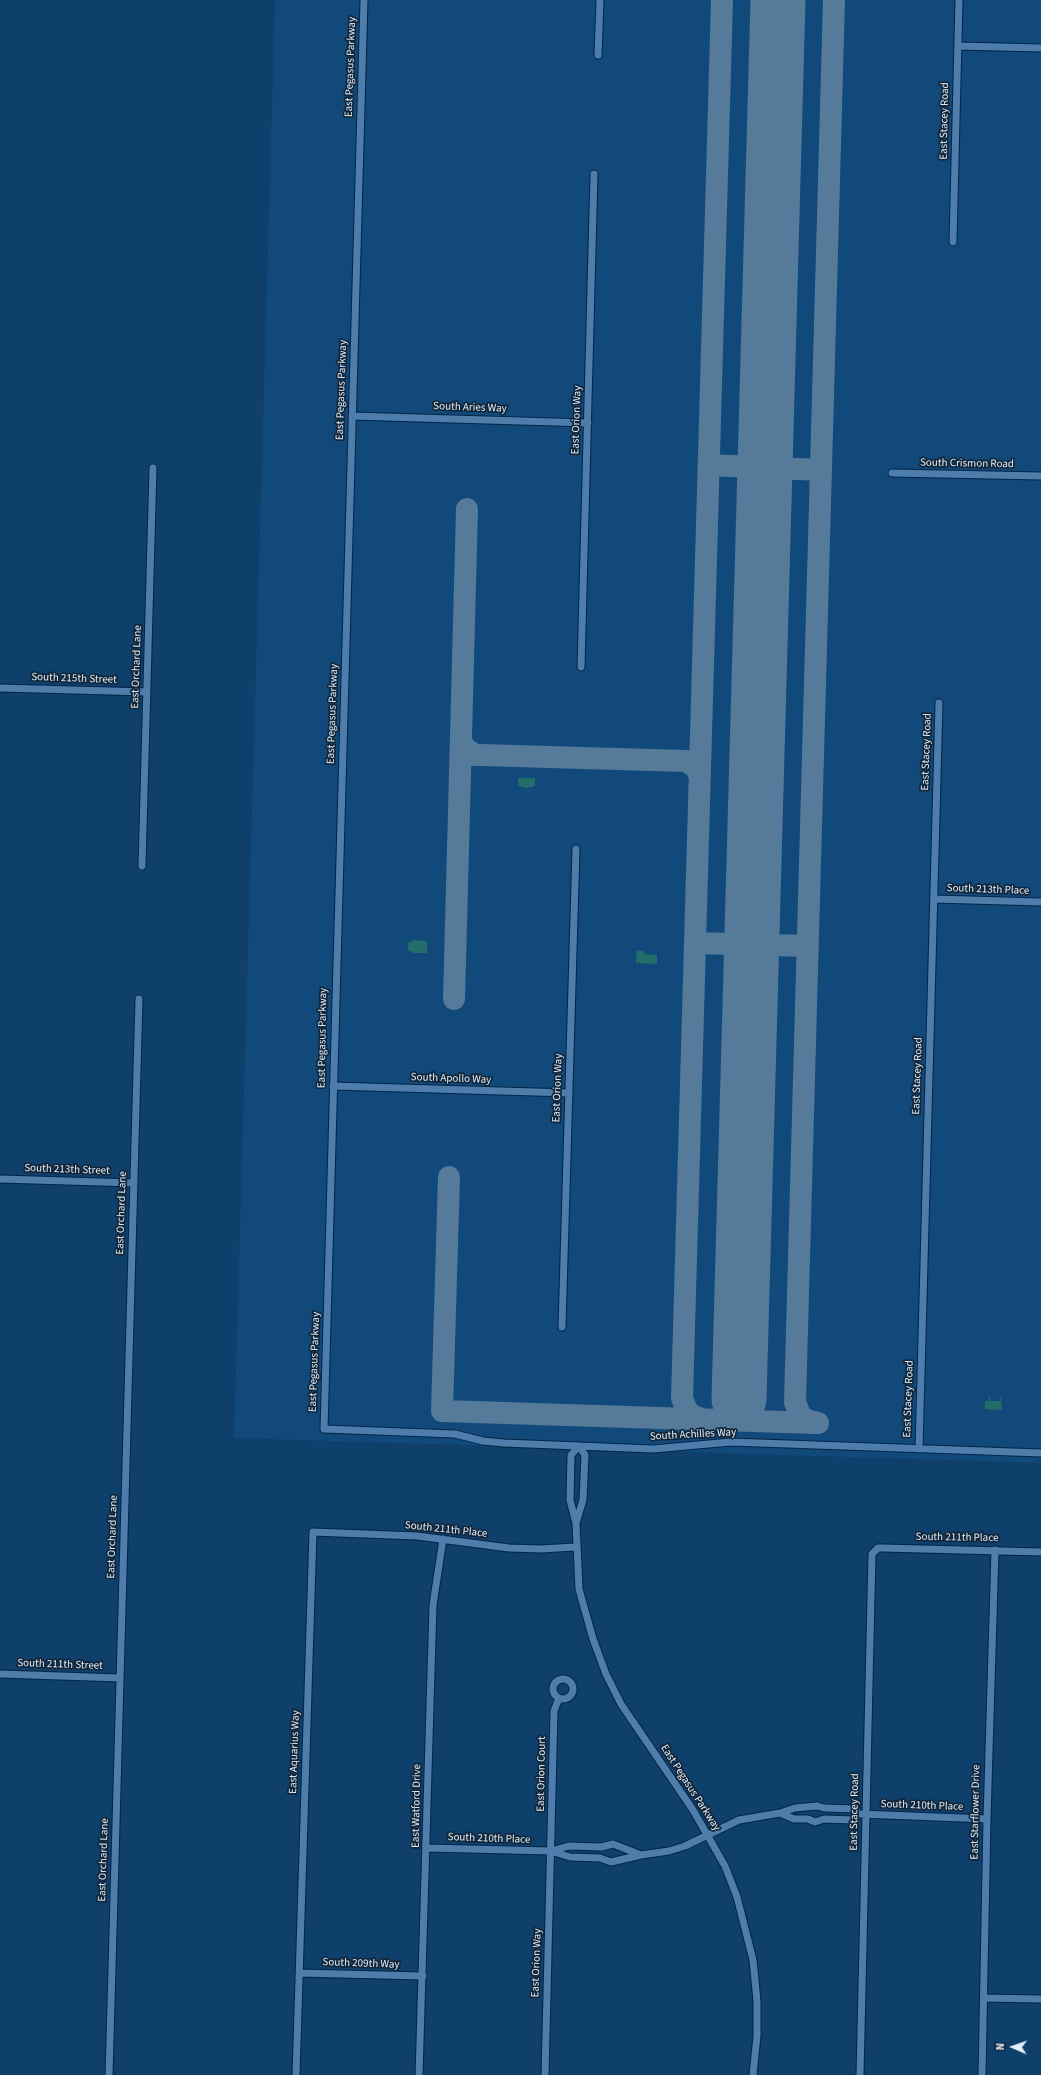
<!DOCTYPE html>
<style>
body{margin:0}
#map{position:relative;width:1041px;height:2075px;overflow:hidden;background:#0f3f6b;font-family:"Source Sans 3",sans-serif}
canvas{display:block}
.north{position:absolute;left:993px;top:2027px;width:40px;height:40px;-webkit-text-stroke:3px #12263a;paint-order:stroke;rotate:272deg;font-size:11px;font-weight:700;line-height:16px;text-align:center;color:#e4eef9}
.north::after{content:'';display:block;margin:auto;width:14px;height:18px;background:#e4eef9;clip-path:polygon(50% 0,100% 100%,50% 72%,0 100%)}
</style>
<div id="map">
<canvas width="1041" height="2075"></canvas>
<div class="north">N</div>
</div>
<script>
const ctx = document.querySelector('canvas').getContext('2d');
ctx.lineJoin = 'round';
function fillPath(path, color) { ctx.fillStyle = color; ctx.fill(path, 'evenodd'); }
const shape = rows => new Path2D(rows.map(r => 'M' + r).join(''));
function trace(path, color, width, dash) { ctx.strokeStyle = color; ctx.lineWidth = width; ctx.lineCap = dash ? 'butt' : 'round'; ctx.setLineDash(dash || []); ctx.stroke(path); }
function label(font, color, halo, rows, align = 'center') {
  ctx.font = font + ' "Source Sans 3",sans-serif'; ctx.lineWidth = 3.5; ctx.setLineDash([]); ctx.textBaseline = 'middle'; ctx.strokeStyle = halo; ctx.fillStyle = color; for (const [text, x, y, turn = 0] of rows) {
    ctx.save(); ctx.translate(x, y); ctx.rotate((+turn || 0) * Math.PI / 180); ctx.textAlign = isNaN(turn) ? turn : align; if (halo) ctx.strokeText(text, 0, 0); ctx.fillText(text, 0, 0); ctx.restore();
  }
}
fillPath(shape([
 [275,0,1041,0,1041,1463,234,1438]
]), '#11497a');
fillPath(shape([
 [518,778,535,778,535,786,527,788,518,786],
 [414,940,427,941,427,953,414,953,408,950,408,943],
 [637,950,644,951,644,954,657,955,657,964,636,963],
 [988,1397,991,1398,990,1401,1001,1401,999,1398,1001,1397,1002,1410,985,1409,985,1401,989,1401]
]), '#226d69');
trace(shape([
 [709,465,820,470],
 [461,741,466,749,475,755,480,755,686,761,695,767,700,776],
 [695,943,807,946],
 [454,999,467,509],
 [449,1177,442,1411,816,1423],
 [739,1399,744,1413,750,1418,762,1421],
 [705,1420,693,1416,687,1411,682,1398,722,0],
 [818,1423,806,1420,800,1415,795,1402,834,0]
]), '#567a9a', 22);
trace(shape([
 [739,1399,778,0]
]), '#567a9a', 55);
const minor = shape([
 [364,0,324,1429,455,1434,483,1441,504,1443,653,1449,731,1442,1041,1453],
 [958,46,1041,48],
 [598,55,600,0],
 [953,242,959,0],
 [352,416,588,423],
 [892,473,1041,476],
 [581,667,594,174],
 [0,688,147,692],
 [142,866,153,468],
 [934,899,1041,902],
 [333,1086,569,1093],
 [0,1179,134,1183],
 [562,1327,576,849],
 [919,1449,939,703],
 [576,1523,583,1500,585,1455,579,1446,571,1455,570,1500,576,1523,579,1589,584,1607,593,1639,606,1674,621,1704,693,1810,725,1866,737,1897,753,1960,757,2001,757,2036,753,2075],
 [0,1674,120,1678],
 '553 1689a10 10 0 1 1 20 0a10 10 0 1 1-20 0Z',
 [817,1806,824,1808,856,1809,857,1815,854,1820,824,1819,815,1822,808,1819,794,1819,780,1813,795,1808,817,1806],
 [861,1814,987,1819],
 [427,1848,551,1851,570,1857,600,1858,611,1862,641,1855,669,1851,685,1846,739,1820,780,1813],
 [551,1851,569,1846,601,1847,613,1844,641,1855],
 [299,1973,423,1976],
 [984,1998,1041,1999],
 [109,2075,139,999],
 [296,2075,313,1532,417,1536,509,1548,541,1549,575,1547],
 [419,2075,433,1605,443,1539],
 [545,2075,554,1711,559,1698],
 [860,2075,872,1554,878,1548,883,1548,1041,1552],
 [982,2075,987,1819,995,1550]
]);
trace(minor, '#022546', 9);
trace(minor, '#4e7dac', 7);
label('11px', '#e4eef9', '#12263a', [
 ["East Pegasus Parkway",351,67,-88],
 ["East Stacey Road",945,121,-89],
 ["East Pegasus Parkway",342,390,-88],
 ["South Aries Way",470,408,2],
 ["East Orion Way",577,420,-88],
 ["South Crismon Road",967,464,1],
 ["East Orchard Lane",137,667,-88],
 ["South 215th Street",74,679,2],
 ["East Pegasus Parkway",333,714,-88],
 ["East Stacey Road",927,752,-88],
 ["South 213th Place",988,890,2],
 ["East Pegasus Parkway",323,1038,-89],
 ["East Stacey Road",918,1076,-88],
 ["South Apollo Way",451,1079,2],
 ["East Orion Way",558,1088,-88],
 ["South 213th Street",67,1170,2],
 ["East Orchard Lane",122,1213,-88],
 ["East Pegasus Parkway",315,1362,-88],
 ["East Stacey Road",909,1399,-88],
 ["South Achilles Way",693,1435,-3],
 ["South 211th Place",446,1530,6],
 ["East Orchard Lane",113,1537,-88],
 ["South 211th Place",957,1538,1],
 ["South 211th Street",60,1665,2],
 ["East Aquarius Way",295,1752,-88],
 ["East Orion Court",542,1774,-89],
 ["East Pegasus Parkway",690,1788,57],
 ["East Watford Drive",417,1806,-89],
 ["South 210th Place",922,1806,2],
 ["East Stacey Road",855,1812,-89],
 ["East Starflower Drive",976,1812,-89],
 ["South 210th Place",489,1839,2],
 ["East Orchard Lane",104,1860,-88],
 ["East Orion Way",537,1963,-88],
 ["South 209th Way",361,1964,2]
]);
</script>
